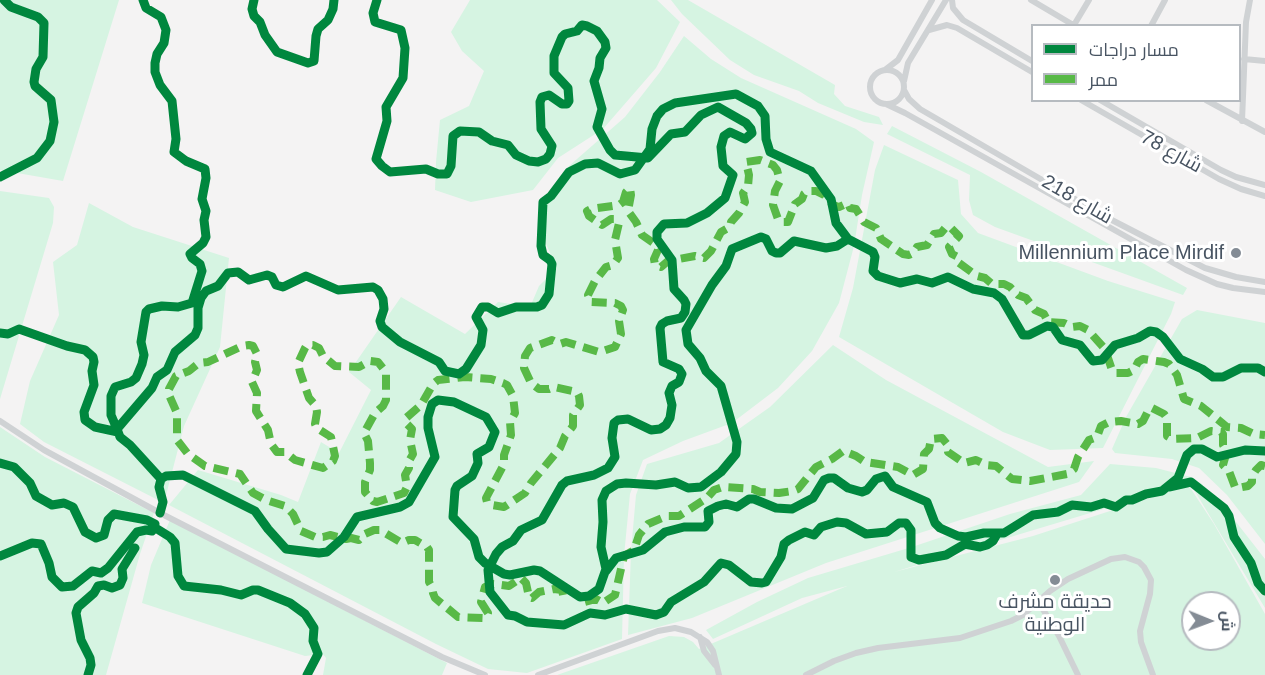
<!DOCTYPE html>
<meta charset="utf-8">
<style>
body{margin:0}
#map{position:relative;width:1265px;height:675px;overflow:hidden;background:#f4f3f3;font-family:Helvetica,Cairo,sans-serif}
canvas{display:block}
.legend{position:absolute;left:1031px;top:24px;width:210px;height:78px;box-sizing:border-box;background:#fff;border:2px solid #b6bbc0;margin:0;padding:8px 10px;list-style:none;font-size:18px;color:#485462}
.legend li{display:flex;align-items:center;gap:12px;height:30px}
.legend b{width:30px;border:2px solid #b6bbc0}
.north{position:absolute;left:1181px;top:591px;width:60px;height:60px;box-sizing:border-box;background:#fff;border:2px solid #b6bbc0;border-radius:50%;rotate:91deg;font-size:16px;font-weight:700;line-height:24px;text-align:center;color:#485462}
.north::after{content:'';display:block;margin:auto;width:21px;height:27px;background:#848c95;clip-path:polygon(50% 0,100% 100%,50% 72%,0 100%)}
</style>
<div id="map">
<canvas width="1265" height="675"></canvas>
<ul class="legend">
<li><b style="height:8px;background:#00873e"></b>مسار دراجات</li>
<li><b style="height:8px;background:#58b947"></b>ممر</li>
</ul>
<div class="north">ش</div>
</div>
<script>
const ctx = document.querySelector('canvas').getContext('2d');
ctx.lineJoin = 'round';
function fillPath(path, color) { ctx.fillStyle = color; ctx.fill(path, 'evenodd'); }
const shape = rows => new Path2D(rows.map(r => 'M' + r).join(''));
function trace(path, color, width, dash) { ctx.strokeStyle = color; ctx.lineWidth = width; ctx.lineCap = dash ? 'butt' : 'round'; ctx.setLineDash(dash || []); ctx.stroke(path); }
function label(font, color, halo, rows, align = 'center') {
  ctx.font = font + ' Helvetica,Cairo,sans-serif'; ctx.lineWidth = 6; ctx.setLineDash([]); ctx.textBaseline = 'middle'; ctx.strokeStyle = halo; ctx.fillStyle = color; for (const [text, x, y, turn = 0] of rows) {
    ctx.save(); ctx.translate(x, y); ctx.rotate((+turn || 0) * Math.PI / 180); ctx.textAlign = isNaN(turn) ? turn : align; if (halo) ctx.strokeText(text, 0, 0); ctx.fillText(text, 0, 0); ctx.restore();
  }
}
fillPath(shape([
 [0,0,119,0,63,181,0,170],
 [470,0,657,0,680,22,656,68,603,129,558,158,533,190,471,202,435,190,436,162,440,120,469,106,484,71,462,51,451,32],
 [671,0,688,0,835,85,834,94,845,106,879,117,883,125,864,122,818,103,799,91,754,75,730,60,682,14],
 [684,36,711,59,741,78,856,129,874,142,862,195,854,246,839,303,812,351,778,388,732,423,683,441,643,460,630,494,624,556,622,639,527,673,488,669,436,644,169,505,198,470,281,495,298,502,321,442,339,453,371,390,349,372,401,297,465,334,498,302,530,307,539,286,557,268,546,244,541,205,569,166,625,117,660,72],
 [892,126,981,172,1187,288,1183,295,995,227,973,215,969,200,970,175,887,134],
 [884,145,958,180,961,214,978,233,1108,281,1175,302,1171,314,1103,448,1050,450,1003,432,839,337,853,288,875,170],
 [0,191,49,198,54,207,53,223,0,399],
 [89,203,133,227,229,258,220,347,184,426,164,503,44,442,20,424,30,381,59,315,53,262,77,245],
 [1197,310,1265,323,1265,544,1227,495,1199,468,1172,459,1115,453,1112,449,1126,417,1182,319],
 [833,345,886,380,1048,467,1094,461,1079,482,826,563,692,618,628,635,631,551,636,495,647,464,719,443,770,407],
 [0,427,45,457,154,513,140,554,106,675,0,675],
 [1110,464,1156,468,1191,477,1202,484,1222,504,1265,559,1265,608,1190,483,894,572,1033,536,1187,486,1191,489,1214,524,1265,614,1265,675,557,675,669,636,684,637,693,642,699,649,847,586,802,598,713,639,706,630,757,602,808,578,912,547,1010,514,1081,495],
 [1193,603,1229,603,1229,639,1193,639],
 [170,520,447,663,442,675,323,675,326,658,323,654,305,656,142,603,151,565]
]), '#d6f4e2');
trace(shape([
 [952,0,953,8,963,20,1032,61],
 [1031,0,1075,26],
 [1074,25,1089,0],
 [1151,26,1165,0],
 [929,30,947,25,957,28,1032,72],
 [1244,59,1265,61],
 '870 87a17 17 0 1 1 34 0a17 17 0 1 1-34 0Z',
 [885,70,898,60,932,0],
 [904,81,908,63,946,0],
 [904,90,909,99,920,109,1106,217,1205,268,1236,277,1265,282],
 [1081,100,1219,179,1241,189,1265,196],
 [1100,100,1221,170,1236,177,1265,185],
 [1206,100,1265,132],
 [886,104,905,113,1186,270,1217,284,1233,288,1265,292],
 [1242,121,1246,22,1250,0],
 [0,421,44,450,160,513,442,657,485,675],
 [1035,604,1041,606,1059,636,1078,675],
 [700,637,704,651,715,665],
 [538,675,658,631,675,628,691,632,707,642,713,651,719,675],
 [806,675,834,661,856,653,878,648,960,638,1011,621,1023,615,1050,591,1068,579,1111,559,1125,557,1139,562,1144,567,1151,580,1150,594,1140,631,1141,642,1153,675]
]), '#cfd2d4', 6);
trace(shape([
 [563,595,562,590,554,589,539,592,532,598,529,597,526,583,521,578,509,586,493,584,485,587,481,602,488,613,487,616,483,618,458,617,435,598,433,593,432,587,429,582,429,550,427,547,415,540,409,540,402,543,380,530,374,530,365,534,359,540,351,538,346,539,330,535,323,537,315,537,301,531,293,514,285,506,266,500,253,493,240,474,205,466,188,454,177,440,177,413,169,395,169,389,176,376,189,371,199,363,208,362,242,346,249,345,253,346,257,354,255,362,257,370,252,382,257,393,256,411,268,430,271,444,277,452,285,452,295,460,323,468,333,461,335,456,331,437,317,428,315,424,317,412,316,406,309,398,300,372,298,363,305,348,307,345,313,345,319,348,323,356,335,366,359,367,370,361,378,362,386,372,386,400,383,406,375,413,364,433,368,441,370,463,370,470,365,482,365,492,373,501,377,502,404,493,407,487,405,475,409,468,409,461,413,454,410,440,412,429,406,423,406,418,421,405,433,384,438,380,465,377,491,379,503,383,507,385,513,396,515,413,510,422,511,435,504,455,504,464,486,498,487,502,492,505,504,507,525,493,531,483,560,448,565,436,573,426,573,415,580,405,579,396,577,392,554,387,549,389,539,389,531,383,524,368,525,356,530,348,552,340,560,344,566,342,599,352,603,351,615,347,621,334,619,321,623,310,621,306,615,303,591,302,588,295,595,281,606,267,613,265,618,258,615,240,619,223,614,219,611,219,602,225,589,216,587,211,591,209,619,205,623,202,626,192,630,188,631,195,628,211,636,222,642,235,655,244,658,250,654,259,655,265,661,267,668,261,695,256,704,258,711,251,721,232,730,227,731,222,739,213,745,202,743,193,748,186,749,175,746,162,760,160,773,165,777,170,780,181,775,191,773,205,778,219,782,222,788,222,795,204,802,199,804,194,808,191,816,191,824,195,833,205,839,207,848,203,850,208,856,209,864,222,876,228,881,239,903,254,909,255,913,253,917,247,927,245,934,234,941,233,946,227,950,227,959,236,949,247,952,254,958,257,959,263,977,276,985,278,992,284,1004,284,1010,287,1018,295,1026,298,1035,310,1044,314,1048,322,1064,323,1072,327,1080,326,1088,330,1105,349,1112,370,1116,373,1128,373,1134,370,1138,362,1143,359,1164,362,1169,364,1177,375,1184,399,1201,406,1227,427,1241,428,1254,434,1265,435],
 [585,602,596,599,603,603,615,595,624,556,634,550,639,535,648,524,667,516,679,516,707,498,714,490,723,487,753,489,760,492,779,493,793,491,798,489,816,467,832,459,843,451,856,456,865,462,898,467,913,475,923,469,924,454,929,449,931,439,942,438,947,444,948,452,964,463,976,460,986,465,996,466,1012,479,1030,481,1067,474,1074,469,1078,457,1089,440,1097,437,1101,426,1109,422,1121,421,1138,424,1143,421,1149,409,1152,408,1164,414,1167,418,1167,436,1172,439,1197,438,1211,431,1221,432,1223,434,1223,445,1227,451,1223,465,1229,471,1235,487,1238,488,1248,486,1252,482,1252,476,1256,470,1261,465,1265,466]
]), '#58b947', 8, [15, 8]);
trace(shape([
 [254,0,252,9,254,16,260,22,265,35,277,52,308,63,314,61,316,36,318,29,328,20,333,9,334,0],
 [377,0,373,13,375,22,401,30,405,48,403,78,386,107,387,121,376,159,382,166,390,172,426,169,438,174,447,174,451,166,453,136,460,131,479,132,492,141,508,145,516,155,529,161,538,162,546,159,550,154,552,146,541,129,540,102,542,97,549,95,562,104,567,104,569,101,568,88,554,73,554,56,562,37,565,34,577,31,582,25,587,26,597,31,605,42,606,48,600,58,599,68,594,81,602,109,597,127,610,150,615,155,648,158,671,134,685,132,701,115,718,107,746,123,751,129,752,133,745,139,730,132,724,136,721,147,723,166,733,175,725,198,707,213,687,223,664,224,657,232,657,239,672,260,674,289,684,300,686,304,685,312,681,318,667,321,662,324,660,328,663,362,679,369,682,374,679,382,672,386,669,393,672,405,670,418,666,425,660,429,651,430,628,419,618,420,614,423,612,438,615,457,608,468,594,475,567,481,562,485,542,520,521,530,513,541,502,547,496,554,488,570,490,592,508,615,515,616,527,622,564,625,590,613,605,615,626,609,656,615,664,612,671,602,704,582,721,563,729,565,751,582,762,583,766,582,781,557,784,544,789,540,805,532,814,535,821,527,837,522,846,523,866,534,887,532,899,523,906,523,911,530,911,557,919,560,946,555,965,544,980,547,987,545,993,541,997,534],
 [0,177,37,158,50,141,54,122,51,100,35,86,34,82,36,69,43,57,44,23,38,17,11,7,4,0],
 [0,333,8,334,19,329,67,346,85,350,93,357,94,362,92,371,94,385,84,412,85,420,95,427,118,432],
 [117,429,111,415,111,396,115,387,131,382,136,378,142,364,144,355,141,342,146,312,149,309,162,306,178,307,192,303,202,271,200,264,192,258,190,254,203,243,206,237,204,220,206,211,202,199,206,178,205,169,186,161,174,152,176,139,172,101,160,85,155,72,155,63,157,54,164,43,166,30,161,17,146,8,143,0],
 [0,463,14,467,30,483,36,496,52,505,64,503,73,507,85,532,96,538,104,535,108,520,114,514,147,520,155,524],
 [161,479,130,445,120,437,117,429,152,388,157,377,167,370,175,352,195,335,198,328,198,308,201,298,206,291,218,286,228,273,238,272,249,280,267,275,272,277,276,285,283,287,306,276,338,290,373,287,378,290,383,299,384,309,380,321,382,327,400,342,439,362,445,371,459,374,466,369,481,345,483,330,476,317,482,307,488,307,498,313,516,307,537,307,542,305,549,294,552,264,550,260,543,255,541,246,543,202,551,196,569,172,585,164,598,163,620,174,635,170,650,149,652,129,657,116,663,109,675,103,736,94,758,106,765,116,766,139,770,152,811,171,831,199,836,223,848,239],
 [1169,487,1191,482,1224,508,1229,516,1234,537,1251,563,1258,583,1265,591],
 [160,513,163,502,159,487,161,479,166,476,183,475,255,511,268,529,286,549,319,553,327,552,344,537,357,517,400,507,409,502,435,457,428,428,428,417,432,404,438,400,454,402,486,417,495,432,489,447,477,454,478,463,472,476,457,486,455,490,453,517,474,539,479,557,485,563,504,574,510,575,534,570,540,571,580,597,589,596,599,589,606,569,601,547,603,522,602,500,606,491,617,484,626,483,656,485,675,482,688,488,701,487,721,472,736,454,737,442,721,386,706,371,700,358,688,344,686,330,712,285,726,266,732,249,761,237,766,239,772,251,776,253,780,253,794,241,826,248,837,246,848,239,873,252,875,257,873,271,878,276,900,283,917,279,932,283,948,277,973,289,994,293,1002,299,1023,335,1029,335,1047,326,1053,327,1062,340,1080,345,1093,361,1102,360,1115,345,1138,338,1150,331,1156,332,1163,337,1180,359,1202,369,1213,377,1223,377,1241,368,1258,368,1265,372],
 [154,527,170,537,175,543,178,576,184,586,221,590,241,595,253,590,258,590,290,603,305,614,314,628,313,641,318,654,307,675],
 [0,556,32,543,41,544,49,563,52,577,62,587,73,586,92,571,101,573,108,568,137,532,146,530,152,531],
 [606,571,616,558,643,550,665,532,684,527,705,527,709,522,708,511,718,506,726,504,737,507,749,499,754,499,776,508,792,509,813,498,824,480,829,478,834,478,848,488,862,492,867,490,876,479,885,476,893,487,927,502,935,523,940,528,958,536,966,537,984,533,1004,533,1033,515,1058,512,1072,505,1091,507,1104,503,1116,507,1126,500,1132,500,1146,494,1162,491,1178,478,1187,455,1194,449,1202,449,1217,457,1245,450,1265,451],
 [88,675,91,665,90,658,81,640,76,613,78,607,94,593,98,586,104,585,112,588,120,585,123,578,122,569,135,548]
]), '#00873e', 9);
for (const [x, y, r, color] of [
 [1236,253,6,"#848c95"],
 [1055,580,6,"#848c95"]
]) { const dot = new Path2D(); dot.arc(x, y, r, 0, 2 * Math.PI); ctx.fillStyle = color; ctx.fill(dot); trace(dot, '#fff', 2); }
label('20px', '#485462', '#fff', [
 ["شارع 78",1171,152,29],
 ["شارع 218",1077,200,30]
]);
label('20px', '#485462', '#fff', [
 ["Millennium Place Mirdif",1224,253],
 ["حديقة مشرف",1055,602,"center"],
 ["الوطنية",1055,625,"center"]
], 'right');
</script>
